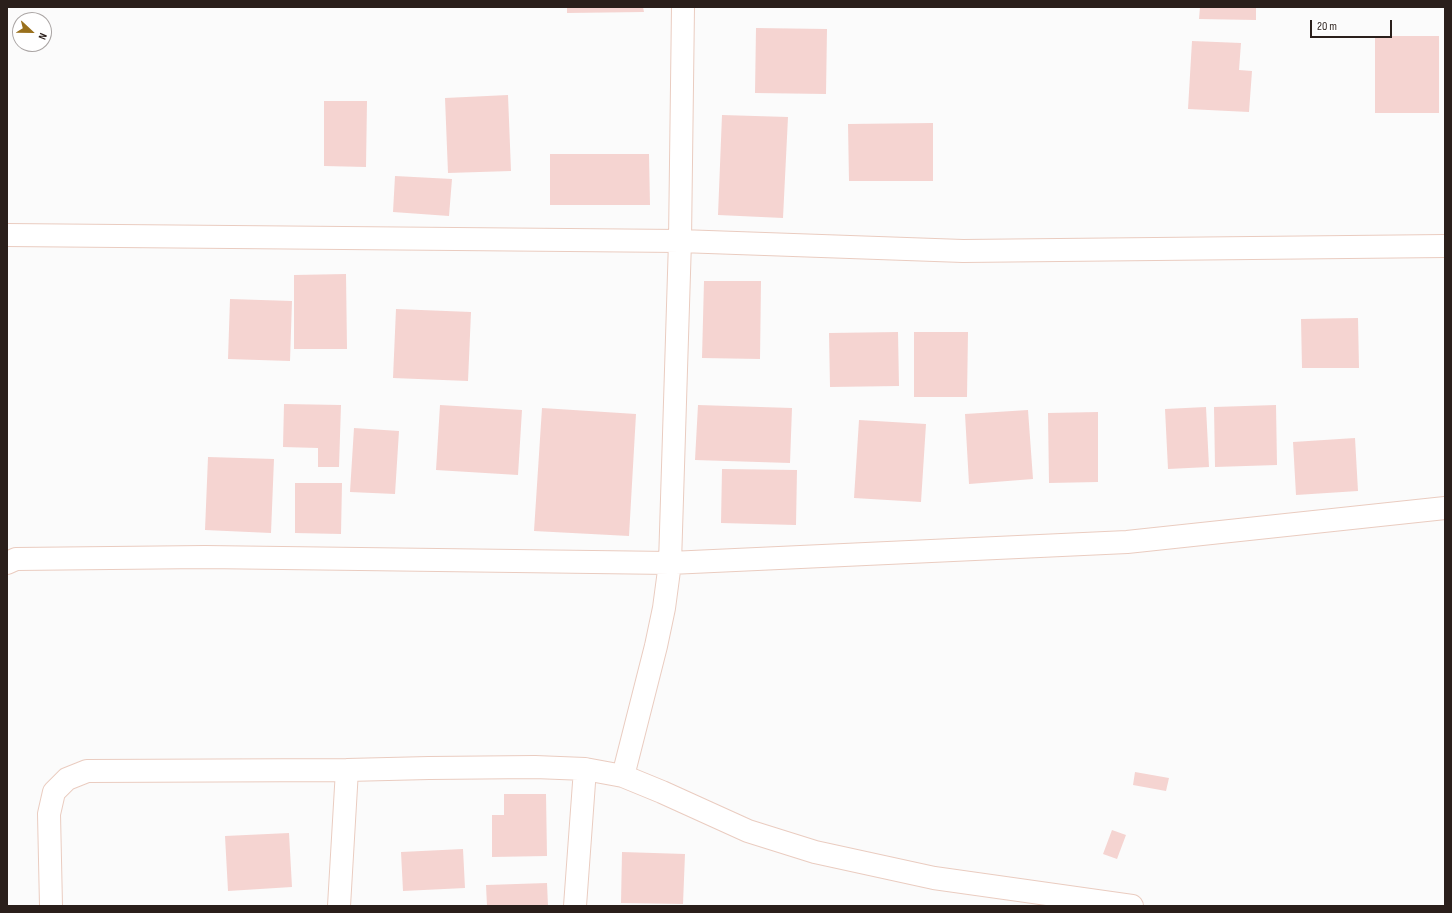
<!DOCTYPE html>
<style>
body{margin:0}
#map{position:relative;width:1452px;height:913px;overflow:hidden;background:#fbfbfb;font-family:"Sofia Sans Condensed",sans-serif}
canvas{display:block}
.frame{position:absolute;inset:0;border:8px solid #2a1f1b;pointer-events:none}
.north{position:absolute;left:12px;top:12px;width:40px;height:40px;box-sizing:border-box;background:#fff;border:1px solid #aaa5a4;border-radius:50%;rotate:112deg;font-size:11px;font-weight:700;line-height:16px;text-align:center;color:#2a1f1b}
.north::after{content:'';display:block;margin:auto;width:14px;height:18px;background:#99701c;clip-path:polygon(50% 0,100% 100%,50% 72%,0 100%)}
.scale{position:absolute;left:1310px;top:20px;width:82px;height:18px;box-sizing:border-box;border:2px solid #2a1f1b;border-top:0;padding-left:5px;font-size:12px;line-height:14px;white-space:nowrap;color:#2a1f1b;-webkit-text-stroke:3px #fff;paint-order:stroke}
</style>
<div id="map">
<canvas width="1452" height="913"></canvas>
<div class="frame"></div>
<div class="north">N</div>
<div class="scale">20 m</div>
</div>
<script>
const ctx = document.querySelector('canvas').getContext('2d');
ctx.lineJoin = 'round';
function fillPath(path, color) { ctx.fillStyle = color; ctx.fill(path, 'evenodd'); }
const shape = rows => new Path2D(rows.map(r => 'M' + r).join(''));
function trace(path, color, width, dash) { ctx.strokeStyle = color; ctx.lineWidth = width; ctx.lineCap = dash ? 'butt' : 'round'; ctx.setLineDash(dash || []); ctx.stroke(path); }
fillPath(shape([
 [567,7,643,7,644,12,567,13],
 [1200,7,1256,7,1256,20,1199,19],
 [756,28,827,29,826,94,755,93],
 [1375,36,1439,36,1439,113,1375,113],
 [1192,41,1241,43,1239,70,1252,71,1249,112,1188,109],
 [508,95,511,171,448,173,445,98],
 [324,101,367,101,366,167,324,166],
 [722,115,788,117,783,218,718,215],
 [933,123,933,181,849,181,848,124],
 [550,154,649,154,650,205,550,205],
 [395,176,452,179,449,216,393,212],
 [346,274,347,349,294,349,294,275],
 [704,281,761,281,760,359,702,358],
 [230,299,292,301,290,361,228,359],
 [396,309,471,312,468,381,393,378],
 [1358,318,1359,368,1302,368,1301,319],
 [898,332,899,386,830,387,829,333],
 [914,332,968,332,967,397,914,397],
 [284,404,341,405,339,467,318,467,318,448,283,447],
 [440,405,522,410,518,475,436,470],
 [698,405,792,408,790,463,695,460],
 [1276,405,1277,465,1215,467,1214,407],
 [1206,407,1209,467,1168,469,1165,409],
 [542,408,636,414,629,536,534,531],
 [1028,410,1033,479,969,484,965,414],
 [1098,412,1098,482,1049,483,1048,413],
 [859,420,926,424,921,502,854,498],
 [354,428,399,431,395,494,350,492],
 [1355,438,1358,491,1296,495,1293,442],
 [208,457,274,459,271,533,205,530],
 [722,469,797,470,796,525,721,523],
 [295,483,342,483,341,534,295,533],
 [1135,772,1169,778,1166,791,1133,785],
 [504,794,546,794,547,856,492,857,492,815,504,815],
 [1112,830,1126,835,1117,859,1103,854],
 [289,833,292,887,228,891,225,836],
 [463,849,465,888,403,891,401,852],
 [622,852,685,854,683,904,621,903],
 [547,883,548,906,487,906,486,885]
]), '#f5d4d1');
const minor = shape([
 [7,235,680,241,963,251,1445,246],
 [7,563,16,559,205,557,670,563,1127,542,1445,508],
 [623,776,656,646,664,608,670,563,680,241,683,7],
 [51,906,49,814,54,792,67,779,87,771,347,770,429,768,535,767,585,769,623,776,662,792,748,831,815,852,934,878,1132,906],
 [339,906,347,770],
 [575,906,585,769]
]);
trace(minor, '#eaccc0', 24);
trace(minor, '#fff', 22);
</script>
